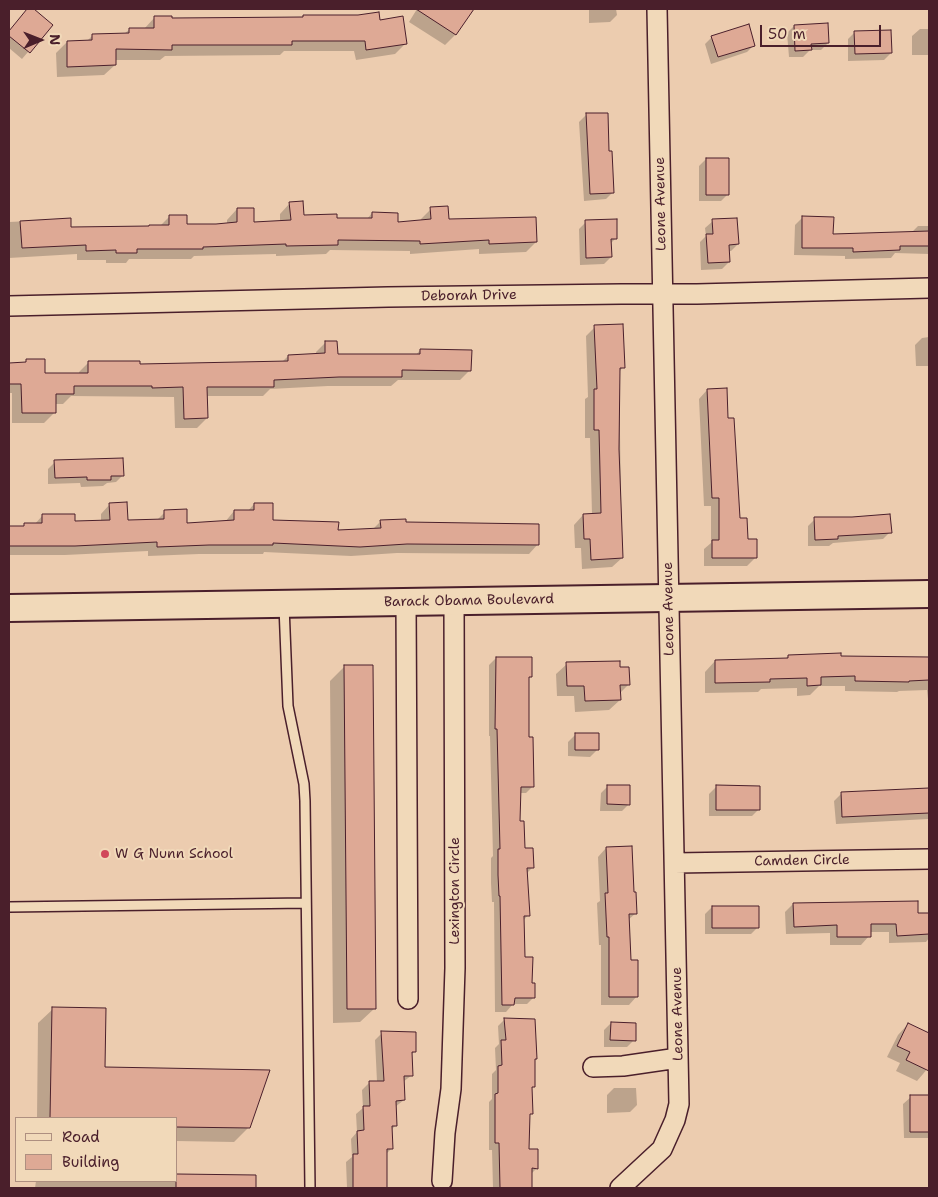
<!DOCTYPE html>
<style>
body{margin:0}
#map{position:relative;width:938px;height:1197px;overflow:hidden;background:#ecccaf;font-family:"Shantell Sans",sans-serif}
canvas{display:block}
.frame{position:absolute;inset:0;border:10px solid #4a1f2b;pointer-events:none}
.legend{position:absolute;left:15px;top:1117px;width:162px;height:65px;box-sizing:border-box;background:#f1d9b9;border:1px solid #ae8f80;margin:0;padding:6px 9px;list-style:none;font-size:15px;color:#4a1f2b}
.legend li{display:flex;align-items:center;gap:10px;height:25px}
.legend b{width:25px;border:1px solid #ae8f80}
.north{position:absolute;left:15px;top:15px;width:50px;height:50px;-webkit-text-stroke:4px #f1d9b9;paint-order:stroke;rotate:89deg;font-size:14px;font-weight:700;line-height:20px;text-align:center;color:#4a1f2b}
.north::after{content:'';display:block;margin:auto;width:18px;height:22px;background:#4a1f2b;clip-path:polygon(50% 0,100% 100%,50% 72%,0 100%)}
.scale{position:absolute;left:760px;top:25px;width:121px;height:22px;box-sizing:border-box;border:2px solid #4a1f2b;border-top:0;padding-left:6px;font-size:15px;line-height:18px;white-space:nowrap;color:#4a1f2b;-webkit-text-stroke:4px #f1d9b9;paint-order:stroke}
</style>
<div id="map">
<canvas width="938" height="1197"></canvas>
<div class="frame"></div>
<ul class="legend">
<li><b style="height:6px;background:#f1d9b9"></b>Road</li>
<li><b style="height:14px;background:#dea995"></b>Building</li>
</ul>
<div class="north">N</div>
<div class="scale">50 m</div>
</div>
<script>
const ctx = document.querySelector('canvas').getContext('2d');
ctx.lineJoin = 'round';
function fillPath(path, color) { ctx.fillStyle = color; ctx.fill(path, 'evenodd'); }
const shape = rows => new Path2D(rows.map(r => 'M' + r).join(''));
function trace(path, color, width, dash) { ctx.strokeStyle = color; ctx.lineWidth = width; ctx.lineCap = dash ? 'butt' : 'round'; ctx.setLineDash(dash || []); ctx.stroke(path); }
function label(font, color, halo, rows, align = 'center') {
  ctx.font = font + ' "Shantell Sans",sans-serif'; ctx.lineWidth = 4; ctx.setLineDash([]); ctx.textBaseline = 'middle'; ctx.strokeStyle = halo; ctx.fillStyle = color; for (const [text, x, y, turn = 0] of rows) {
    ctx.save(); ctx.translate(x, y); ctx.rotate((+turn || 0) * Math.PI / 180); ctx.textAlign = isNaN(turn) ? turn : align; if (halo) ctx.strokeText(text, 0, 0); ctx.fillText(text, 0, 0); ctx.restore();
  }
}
fillPath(shape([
 [29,9,32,9,51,25,22,59,9,48,9,32],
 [417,9,472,9,455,35,445,45,409,22],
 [589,9,616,9,617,15,610,22,589,23],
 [303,16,379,21,406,43,395,54,356,60,354,51,284,51,280,55,165,56,160,60,115,60,115,65,104,75,57,77,56,53,67,42,87,41,93,35,124,34,130,29,144,29,155,17,171,19,301,19],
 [794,26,828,43,821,50,810,50,803,57,789,57,787,33],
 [920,29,929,29,929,55,912,55,912,36],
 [855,32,891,53,884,60,848,61,848,39],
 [712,37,754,45,747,52,711,64,705,44],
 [586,115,608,153,613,192,606,199,584,201,579,122],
 [706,159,728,194,721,201,699,201,699,166],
 [290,203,303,216,336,219,367,219,372,213,396,223,421,221,421,219,431,209,448,221,536,242,526,252,479,254,479,249,410,254,410,251,330,250,326,254,276,256,276,254,194,256,191,259,129,259,126,263,106,263,106,260,77,260,77,254,9,258,9,222,70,219,70,228,160,226,170,216,186,225,227,224,227,220,237,209,253,223,280,222,280,214],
 [803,217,832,235,912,232,918,226,929,226,929,254,895,253,891,258,845,259,845,256,794,255,795,225],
 [713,221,738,244,731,251,728,251,729,262,722,269,701,270,700,242,706,236,705,228],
 [586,222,616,238,610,244,611,257,604,264,580,265,579,229],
 [595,327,623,367,619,372,622,558,612,567,582,569,581,548,575,548,574,525,583,515,592,515,590,438,585,438,585,399,588,397,586,336],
 [929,337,929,366,916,366,915,345,922,338],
 [325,343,337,355,416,355,420,350,470,370,460,380,398,380,391,386,328,386,270,389,263,396,206,396,207,418,197,428,175,428,174,397,71,396,63,404,54,404,54,413,44,423,12,423,12,393,9,393,9,364,23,364,27,360,44,374,79,375,79,372,89,362,139,365,282,362,288,356,316,355,316,352],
 [707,390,727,419,738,519,746,541,756,557,747,566,704,566,704,549,711,543,711,506,704,506,699,399],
 [55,462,123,475,116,482,107,483,103,486,81,487,80,483,48,484,48,469],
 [110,504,127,521,156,521,165,512,186,524,225,522,234,511,248,511,254,504,272,521,337,531,372,530,381,521,538,544,529,554,397,553,351,556,264,552,263,554,199,554,148,556,148,551,65,555,9,555,9,527,22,527,25,525,34,525,43,515,74,522,101,521,101,514],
 [815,519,890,532,883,539,833,543,829,546,808,546,808,526],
 [788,656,929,658,929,699,928,699,927,690,899,691,897,692,845,691,845,686,819,686,810,695,797,696,797,688,761,689,758,692,705,693,705,672,715,661,785,659],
 [496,658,531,676,528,679,528,739,533,786,526,793,519,793,519,822,524,849,533,867,526,874,528,915,523,921,524,958,534,997,527,1004,513,1004,506,1012,495,1012,494,902,492,902,491,883,491,858,493,856,490,736,489,736,489,665],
 [567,664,618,669,629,684,619,694,620,700,609,710,575,712,574,696,557,696,556,674],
 [344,667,375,1008,360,1022,333,1023,330,681],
 [575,735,597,750,590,757,568,756,568,742],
 [608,786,629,804,622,811,600,811,601,793],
 [716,787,759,809,752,816,709,816,709,794],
 [929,789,929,818,928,819,836,824,834,801,841,794],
 [606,848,633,893,636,913,628,920,630,961,637,996,629,1005,601,1005,601,945,599,945,597,903,600,901,598,857],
 [793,904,917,915,929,914,929,938,926,942,889,943,889,932,869,932,869,936,861,945,830,945,830,933,786,934,785,912],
 [712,907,758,927,751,934,705,934,705,914],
 [53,1009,104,1068,248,1128,234,1142,176,1141,176,1118,37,1118,38,1023],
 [505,1019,536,1059,533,1061,533,1087,530,1090,531,1113,528,1116,528,1150,537,1168,531,1174,531,1188,493,1188,492,1150,489,1150,489,1102,492,1099,492,1074,496,1070,495,1048,499,1044,498,1026],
 [611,1023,634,1040,627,1047,604,1047,604,1030],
 [908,1024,929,1035,929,1067,917,1081,896,1071,900,1063,887,1057,898,1035],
 [382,1033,415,1051,411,1055,412,1075,403,1082,404,1100,395,1107,396,1125,391,1130,392,1148,386,1154,386,1188,347,1188,346,1162,352,1157,351,1139,357,1132,356,1114,363,1108,362,1090,369,1083,377,1082,375,1040],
 [614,1088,636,1088,637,1105,630,1112,607,1113,607,1095],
 [929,1096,929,1138,904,1138,903,1104,911,1097],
 [255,1176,255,1188,35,1188,36,1181,176,1181]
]), '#0003');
const building = shape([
 [27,9,34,9,53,25,30,53,9,36,9,31,27,9],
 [416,9,474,9,456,35,416,9],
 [379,12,380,20,403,16,407,44,366,50,365,41,292,41,292,45,172,45,172,50,116,49,116,65,67,67,67,41,92,40,92,34,129,33,129,28,154,28,154,16,172,16,172,18,303,17,303,15,358,15,379,12],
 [828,23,829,43,811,44,812,50,795,51,794,25,828,23],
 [749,24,755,46,718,57,711,36,749,24],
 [891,30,892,53,855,54,854,31,891,30],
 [586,113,608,113,609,151,612,151,614,193,590,194,586,113],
 [706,158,729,158,729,195,706,195,706,158],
 [303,201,304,215,337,214,337,218,372,218,372,212,398,213,398,222,431,219,430,207,448,206,449,219,536,217,537,242,489,244,489,240,420,244,420,241,338,240,338,245,286,246,286,244,203,247,203,249,137,249,137,253,116,253,116,250,86,251,86,245,22,248,20,221,71,218,71,227,149,226,149,225,169,225,169,215,187,215,187,224,216,224,237,222,237,208,254,208,254,222,291,220,289,202,303,201],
 [802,216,834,217,833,234,929,231,929,246,900,246,900,250,853,252,853,248,802,248,802,216],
 [737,218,739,244,729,245,730,262,708,263,706,234,713,234,712,219,737,218],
 [617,219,617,239,611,239,612,257,586,258,585,220,617,219],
 [623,324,625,368,620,368,619,449,623,558,591,560,590,539,584,539,583,514,601,513,599,430,594,430,594,389,597,389,594,325,623,324],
 [325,341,337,341,338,354,420,354,420,349,472,350,471,371,402,370,402,377,339,377,274,380,274,387,207,387,208,418,184,419,183,387,152,388,152,386,74,386,74,394,56,394,56,413,22,413,21,384,9,384,9,363,26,362,26,359,45,359,45,373,88,373,88,361,140,361,140,364,288,361,288,355,325,353,325,341],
 [727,388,728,418,734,418,740,518,747,518,748,539,757,539,757,558,712,558,712,540,719,540,719,498,712,498,707,389,727,388],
 [123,458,124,476,111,476,111,480,87,480,87,477,55,478,54,460,123,458],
 [127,502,128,520,164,519,164,510,187,509,187,523,234,520,234,510,254,510,254,503,273,503,273,520,339,522,338,530,381,528,380,520,406,519,406,522,539,524,539,545,407,544,360,547,273,543,273,545,209,545,157,547,157,542,75,546,9,546,9,526,24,526,24,523,42,523,42,514,75,514,75,521,110,520,109,503,127,502],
 [890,514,892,533,838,536,838,539,815,540,814,517,852,517,890,514],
 [841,653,841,656,929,657,929,680,909,681,909,682,855,681,855,676,821,677,821,685,807,686,807,678,770,679,770,682,715,683,715,660,788,658,788,655,841,653],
 [496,657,532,657,532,677,529,677,529,737,533,737,534,787,521,787,520,821,524,821,525,848,533,848,534,868,527,868,530,916,524,916,525,957,533,957,532,983,535,983,535,998,515,998,514,1005,502,1005,500,896,499,896,498,875,498,849,500,849,497,729,495,729,496,657],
 [620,661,620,667,629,667,630,685,620,685,621,700,585,701,584,686,567,686,566,662,620,661],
 [344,665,373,665,376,1009,347,1009,344,665],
 [575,733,599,733,599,750,575,750,575,733],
 [607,785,630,785,630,805,607,804,607,785],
 [716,785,760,786,760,810,716,810,716,785],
 [929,788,929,813,842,817,841,792,929,788],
 [632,846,634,892,636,892,637,914,629,914,631,960,638,960,638,997,609,997,609,937,607,937,605,893,608,893,606,847,632,846],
 [918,901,918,913,929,913,929,934,897,936,896,924,871,924,871,937,837,937,837,925,794,927,793,903,918,901],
 [712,906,759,906,759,928,712,928,712,906],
 [52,1007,106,1008,105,1067,270,1070,250,1128,176,1127,176,1118,50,1118,52,1007],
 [504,1018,535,1019,537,1059,535,1059,535,1087,532,1087,533,1114,530,1114,529,1149,538,1149,538,1169,532,1168,532,1188,500,1188,499,1143,495,1143,495,1094,498,1093,498,1066,502,1065,501,1040,506,1040,504,1018],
 [611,1022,636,1023,636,1041,610,1040,611,1022],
 [908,1023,929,1033,929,1071,906,1060,910,1052,897,1046,908,1023],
 [381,1031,416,1032,416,1052,412,1052,413,1076,404,1076,405,1100,396,1101,397,1126,392,1126,393,1149,387,1149,387,1188,353,1188,353,1154,358,1154,357,1131,364,1130,363,1106,370,1106,369,1081,384,1081,381,1031],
 [910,1095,929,1095,929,1132,910,1132,910,1095],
 [176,1174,256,1175,256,1188,176,1188,176,1174]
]);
fillPath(building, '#dea995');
trace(building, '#4a1f2b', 1);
const lane = shape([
 [284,606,288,706,304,784,305,801,310,1188],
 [9,907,306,903]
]);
const street = shape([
 [9,306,388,297,621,294,697,294,929,288],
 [406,602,408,999],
 [675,863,929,859],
 [593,1067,623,1066,678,1058],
 [442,1181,445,1133,451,1089,455,968,454,601],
 [620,1188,662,1149,675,1120,679,1104,657,9]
]);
const secondary = shape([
 [9,608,929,594]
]);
trace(lane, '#4a1f2b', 12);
trace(street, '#4a1f2b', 22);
trace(secondary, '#4a1f2b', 30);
trace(lane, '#f1d9b9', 9);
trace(street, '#f1d9b9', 19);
trace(secondary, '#f1d9b9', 26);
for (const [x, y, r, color] of [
 [105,854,5,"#d1495b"]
]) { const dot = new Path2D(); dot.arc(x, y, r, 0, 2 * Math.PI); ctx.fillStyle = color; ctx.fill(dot); trace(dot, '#f1d9b9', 2); }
label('14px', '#4a1f2b', '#f1d9b9', [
 ["Leone Avenue",661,204,-91],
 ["Deborah Drive",469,296,-1],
 ["Barack Obama Boulevard",469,601,-1],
 ["Leone Avenue",669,609,-91],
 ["Camden Circle",802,861,-1],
 ["Lexington Circle",455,891,-90],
 ["Leone Avenue",678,1014,-91]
]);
label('14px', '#4a1f2b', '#f1d9b9', [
 ["W G Nunn School",115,854]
], 'left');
</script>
